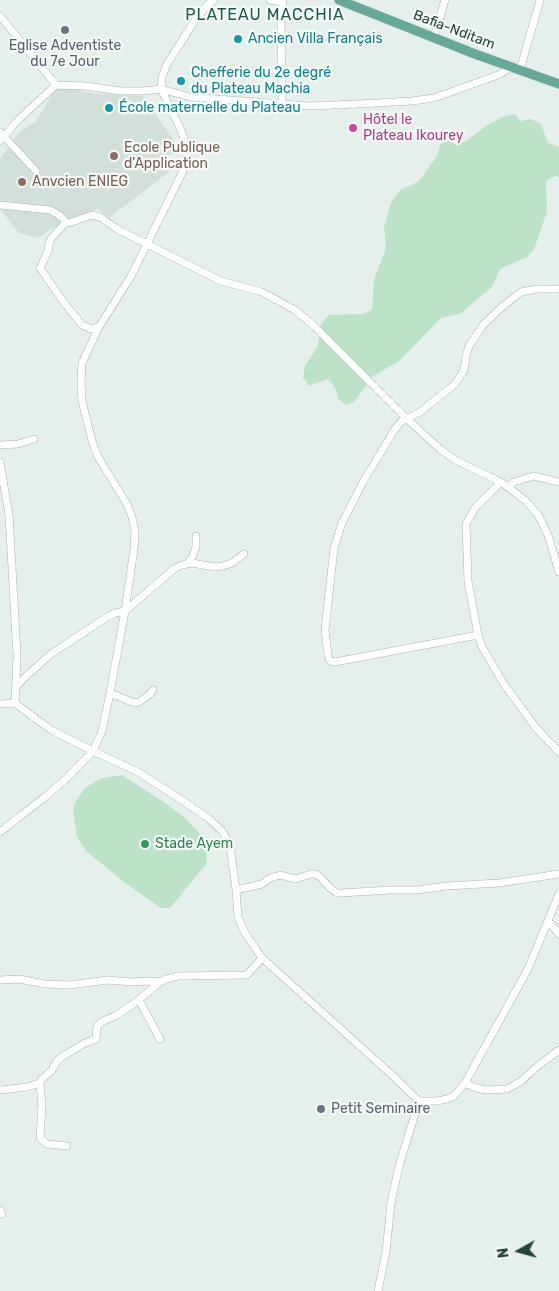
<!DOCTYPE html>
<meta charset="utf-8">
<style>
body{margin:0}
#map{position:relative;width:559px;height:1291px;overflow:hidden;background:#e5efeb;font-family:Rubik,sans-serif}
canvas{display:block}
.north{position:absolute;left:494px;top:1226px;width:50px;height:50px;-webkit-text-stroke:4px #f6fbf9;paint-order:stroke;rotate:263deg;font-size:14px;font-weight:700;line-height:20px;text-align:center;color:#22443b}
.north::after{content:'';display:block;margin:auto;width:18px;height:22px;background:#22443b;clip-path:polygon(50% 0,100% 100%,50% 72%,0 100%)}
</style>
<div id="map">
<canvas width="559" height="1291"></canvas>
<div class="north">N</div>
</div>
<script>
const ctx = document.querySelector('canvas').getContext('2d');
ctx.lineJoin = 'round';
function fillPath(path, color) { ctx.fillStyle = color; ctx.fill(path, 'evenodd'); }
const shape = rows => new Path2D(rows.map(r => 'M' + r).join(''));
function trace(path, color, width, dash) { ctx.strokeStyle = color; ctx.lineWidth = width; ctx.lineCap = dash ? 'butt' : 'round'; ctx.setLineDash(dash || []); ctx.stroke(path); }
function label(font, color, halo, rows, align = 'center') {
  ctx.font = font + ' Rubik,sans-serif'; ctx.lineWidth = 4.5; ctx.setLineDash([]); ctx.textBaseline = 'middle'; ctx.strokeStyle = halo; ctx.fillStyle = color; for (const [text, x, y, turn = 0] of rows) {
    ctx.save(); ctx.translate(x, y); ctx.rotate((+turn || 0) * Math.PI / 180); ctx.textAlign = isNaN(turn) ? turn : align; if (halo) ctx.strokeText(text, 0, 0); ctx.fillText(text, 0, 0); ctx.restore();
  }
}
fillPath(shape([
 [73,88,90,93,143,96,181,151,176,155,171,154,166,157,170,171,109,218,97,208,77,223,67,219,38,238,19,233,0,209,0,159,18,133,36,121,56,89]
]), '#d3e0da');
fillPath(shape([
 [515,114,520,121,531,119,541,124,548,143,559,147,559,177,555,176,546,181,547,212,534,249,527,257,500,269,492,287,461,313,441,318,398,362,373,376,355,401,346,405,338,398,335,387,328,379,309,386,303,378,305,366,318,346,321,324,329,315,364,314,372,309,374,280,386,248,384,228,391,203,399,191,419,181,437,156,440,146,445,139,457,145,466,141,486,126,502,117],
 [122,775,168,805,185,818,206,840,210,848,206,854,207,863,170,908,161,908,128,885,86,851,77,837,73,811,75,803,85,788,102,778]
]), '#bce2c7');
const minor = shape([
 [270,0,282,2],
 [0,16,56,85],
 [434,37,445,0],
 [520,70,540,0],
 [282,104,281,22,283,0],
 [0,132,36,171],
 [0,141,19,119,56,85,85,86,121,91,143,91,161,89,190,97,282,104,309,106,358,104,412,101,434,98,498,75,512,67],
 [0,205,50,210,59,215,66,222],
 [99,327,91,329,82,325,62,300,40,268,48,251,50,240,66,222,69,223,92,215,100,217,117,229,221,281,262,292,295,310,312,324,406,418,441,450,457,461,501,482,526,501,538,515,548,535,559,572],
 [0,445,18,444,34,439],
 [0,462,9,515,17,655,15,703],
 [501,482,475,508,466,524,468,581,478,635,482,647,504,684,536,728,559,752],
 [508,487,514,482,533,476,559,482],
 [187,564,192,557,196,547,196,536],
 [478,635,335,662,330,661,328,655,325,630,334,548,342,523,363,482,395,429,402,421,420,412,455,384,464,370,466,356,469,346,484,324,503,306,521,292,537,289,557,289],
 [16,687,23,679,51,654,107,617,115,613,125,611,175,568,182,565,192,563,214,567,223,566,232,563,244,554],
 [110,693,134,703,139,702,150,694,153,690],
 [0,704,15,703,36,719,53,731,93,751,138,772,174,795,208,818,222,831,228,841,231,853,236,890,238,917,245,933,262,958,393,1076,419,1101,437,1101,447,1099,454,1096,465,1083,528,969,559,894],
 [0,832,45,797,68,777,93,751,102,731,110,693,125,611,134,549,135,532,132,517,127,504,98,457,92,441,82,401,81,382,82,363,99,327,131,276,187,163,187,148,181,130,161,89,162,77,167,64,194,22,208,4,214,0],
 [236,890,262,884,270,878,280,875,296,879,311,874,316,874,320,877,330,888,337,893,341,893,391,890,417,890,447,886,499,883,559,874],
 [548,921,559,934],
 [0,980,19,979,45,984,70,985,108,980,132,982,150,981,160,982],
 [139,1000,160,1039],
 [40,1083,42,1105,40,1138,47,1144,67,1146],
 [465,1083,476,1088,486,1090,507,1089,520,1082,539,1065,559,1050],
 [0,1090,27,1087,40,1083,41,1080,52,1070,57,1061,63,1056,85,1043,96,1039,97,1027,101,1022,117,1015,136,1002,160,982,166,979,178,976,247,975,262,958],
 [0,1210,2,1214],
 [378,1291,386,1252,391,1203,399,1166,419,1101]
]);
const major = shape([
 [339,0,475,54,559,84]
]);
trace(minor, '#a7b8b3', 8);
trace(major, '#c1cbc8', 10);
trace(minor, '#fff', 7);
trace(major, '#66a999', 9);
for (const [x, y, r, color] of [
 [65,30,5,"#6b7280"],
 [238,39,5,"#0f9aa8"],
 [181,81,5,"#0f9aa8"],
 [109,108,5,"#0f9aa8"],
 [353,128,5,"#d1479c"],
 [114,156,5,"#8d6e63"],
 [22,182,5,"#8d6e63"],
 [145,844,5,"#2e9e5b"],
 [321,1109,5,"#6b7280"]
]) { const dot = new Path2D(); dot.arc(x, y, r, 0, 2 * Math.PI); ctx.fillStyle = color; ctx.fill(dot); trace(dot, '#f6fbf9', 2); }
label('14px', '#22443b', '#f6fbf9', [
 ["Bafia-Nditam",454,30,21]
]);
label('14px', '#0d838f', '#f6fbf9', [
 ["Ancien Villa Français",248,39],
 ["Chefferie du 2e degré",191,73],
 ["du Plateau Machia",191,89],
 ["École maternelle du Plateau",119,108]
], 'left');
label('14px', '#5b616d', '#f6fbf9', [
 ["Eglise Adventiste",65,46],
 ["du 7e Jour",65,62],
 ["Petit Seminaire",331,1109,"left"]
]);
label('14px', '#b23c85', '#f6fbf9', [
 ["Hôtel le",363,120],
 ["Plateau Ikourey",363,136]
], 'left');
label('14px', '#785e54', '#f6fbf9', [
 ["Ecole Publique",124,148],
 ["d'Application",124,164],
 ["Anvcien ENIEG",32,182]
], 'left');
label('14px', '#27864d', '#f6fbf9', [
 ["Stade Ayem",155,844]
], 'left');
ctx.letterSpacing = '1px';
label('16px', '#1b584b', '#f6fbf9', [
 ["PLATEAU MACCHIA",265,15]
]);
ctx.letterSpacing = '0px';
</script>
